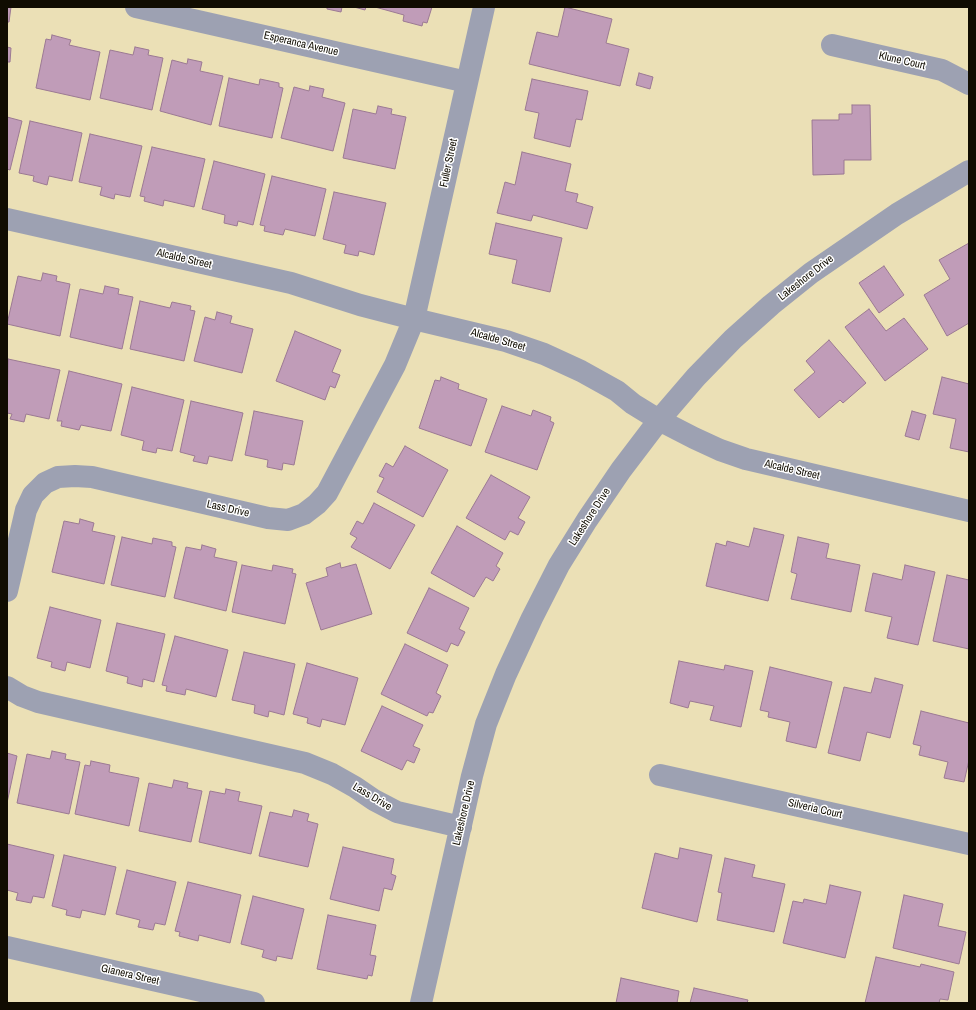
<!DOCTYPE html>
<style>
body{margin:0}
#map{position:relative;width:976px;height:1010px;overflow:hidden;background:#ebe0b6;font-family:"Archivo Narrow",sans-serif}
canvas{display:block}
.frame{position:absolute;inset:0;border:8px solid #100c01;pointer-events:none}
</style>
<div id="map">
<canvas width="976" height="1010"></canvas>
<div class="frame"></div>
</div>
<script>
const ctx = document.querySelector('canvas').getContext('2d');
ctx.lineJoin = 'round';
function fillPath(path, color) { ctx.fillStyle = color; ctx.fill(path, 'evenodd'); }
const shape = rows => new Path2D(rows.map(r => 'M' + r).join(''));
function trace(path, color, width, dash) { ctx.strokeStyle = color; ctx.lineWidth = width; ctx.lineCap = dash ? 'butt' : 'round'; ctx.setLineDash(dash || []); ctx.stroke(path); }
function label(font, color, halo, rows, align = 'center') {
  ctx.font = font + ' "Archivo Narrow",sans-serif'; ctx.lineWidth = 3; ctx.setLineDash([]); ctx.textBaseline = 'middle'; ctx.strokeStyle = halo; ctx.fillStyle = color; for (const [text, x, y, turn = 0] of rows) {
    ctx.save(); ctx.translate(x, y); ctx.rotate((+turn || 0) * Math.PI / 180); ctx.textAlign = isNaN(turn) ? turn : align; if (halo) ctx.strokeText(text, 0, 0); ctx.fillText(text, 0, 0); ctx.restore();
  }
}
const building = shape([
 [7,7,16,7,11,7,9,22,7,22,7,7],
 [327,7,342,7,341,12,327,9,327,7],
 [354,7,366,7,365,10,354,7],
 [375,7,432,7,427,23,423,22,422,26,403,21,404,15,375,7],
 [565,7,612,19,606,43,629,49,620,86,529,64,537,32,558,37,565,7],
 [52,35,71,40,69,45,100,52,90,100,36,88,46,39,51,40,52,35],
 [7,47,11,48,10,62,7,62,7,47],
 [135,47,149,50,148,55,163,58,152,110,100,98,110,50,133,55,135,47],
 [188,59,202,62,200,71,223,76,211,125,160,111,172,60,187,64,188,59],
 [639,73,653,77,650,89,636,85,639,73],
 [229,78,259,85,260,79,279,83,279,87,283,88,272,138,219,126,229,78],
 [532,79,588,91,582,120,576,119,570,147,534,138,539,113,525,110,532,79],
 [310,86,324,89,322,97,345,103,333,151,281,138,294,87,309,91,310,86],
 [852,105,870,105,871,160,844,160,844,174,813,175,812,120,839,120,839,114,852,114,852,105],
 [378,106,392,109,391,114,406,117,395,169,343,158,353,109,376,114,378,106],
 [7,117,22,121,10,170,7,169,7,117],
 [30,121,82,133,72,181,49,176,47,185,33,181,34,176,19,173,30,121],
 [90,134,142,146,130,197,115,194,114,199,100,195,102,187,79,182,90,134],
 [152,147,205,159,194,207,164,200,163,206,144,201,145,197,140,196,152,147],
 [522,152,571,164,565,191,578,194,576,202,593,207,587,229,533,215,531,221,497,213,505,182,515,185,522,152],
 [214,161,265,174,253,225,238,221,237,226,224,223,225,215,202,209,214,161],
 [272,176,326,189,315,236,285,229,283,235,264,231,265,226,260,225,272,176],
 [334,192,386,203,374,255,359,251,358,256,344,253,346,245,323,239,334,192],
 [496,223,562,238,550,292,512,283,517,260,489,254,496,223],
 [969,243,969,323,947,336,924,295,950,279,939,260,969,243],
 [884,266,904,295,879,313,859,283,884,266],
 [43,273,57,276,56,281,70,284,60,336,7,324,18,276,41,281,43,273],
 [105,286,119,289,118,294,133,297,122,349,70,337,80,289,103,294,105,286],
 [140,301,170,308,172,302,191,306,190,310,195,311,184,361,130,349,140,301],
 [869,309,886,331,904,318,928,349,885,381,845,327,869,309],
 [217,312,232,316,230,323,253,329,242,373,194,361,205,317,215,320,217,312],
 [295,331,341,350,332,372,340,375,335,388,330,386,325,400,276,381,295,331],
 [829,340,866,383,843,403,840,400,819,418,794,390,815,372,806,361,829,340],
 [8,359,60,370,49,419,26,414,24,422,10,419,12,414,7,413,8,359],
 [69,371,122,384,111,431,81,425,79,430,61,426,62,421,57,421,69,371],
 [441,377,459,384,458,389,487,399,471,446,419,428,435,380,440,381,441,377],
 [942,377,969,384,969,452,950,448,956,419,933,414,942,377],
 [132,387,184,400,172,451,157,448,156,453,142,450,144,441,121,435,132,387],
 [191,401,243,413,232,461,209,456,207,464,193,461,195,456,180,452,191,401],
 [502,406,531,416,533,410,551,417,550,421,554,423,537,470,485,452,502,406],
 [254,411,303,421,294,465,283,463,282,470,267,467,268,460,245,455,254,411],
 [912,411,926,415,919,440,905,436,912,411],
 [405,446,448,470,423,517,377,492,384,478,379,476,386,463,393,467,405,446],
 [491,475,530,497,518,518,525,522,518,535,510,531,505,540,466,518,491,475],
 [374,503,415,525,390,569,351,547,357,538,350,534,357,521,363,524,374,503],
 [80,519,94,523,92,531,115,536,104,584,52,572,64,521,79,524,80,519],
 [457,526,503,553,496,566,500,569,493,581,486,577,474,597,431,573,457,526],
 [754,528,784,535,768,601,706,586,716,543,726,546,727,541,749,547,754,528],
 [122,537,152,544,153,538,172,542,172,546,176,547,165,597,111,585,122,537],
 [798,537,829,544,826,558,860,565,851,612,791,599,797,574,791,572,798,537],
 [202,545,216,549,214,557,237,562,226,611,174,598,186,547,201,550,202,545],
 [340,563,341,568,356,564,372,614,321,630,306,583,328,576,326,568,340,563],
 [242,565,272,571,273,565,293,569,292,573,296,574,285,624,232,612,242,565],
 [905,565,935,572,918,645,887,638,892,617,865,611,873,573,902,580,905,565],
 [947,575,969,580,969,649,933,641,947,575],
 [429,588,469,608,459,629,465,632,458,646,451,643,447,652,407,633,429,588],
 [50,607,101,620,90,668,67,662,65,671,51,667,52,662,37,658,50,607],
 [117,623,165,634,154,682,143,679,142,687,127,683,128,677,106,671,117,623],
 [175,636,228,650,216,697,186,689,185,695,166,691,167,686,162,685,175,636],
 [405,644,448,665,436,693,441,696,433,713,429,712,427,716,381,694,405,644],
 [244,652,295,664,284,715,269,711,268,717,254,713,255,705,232,700,244,652],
 [679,661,724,670,725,665,753,671,741,727,710,720,714,706,690,701,688,708,670,703,679,661],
 [307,663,358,678,345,725,322,719,320,727,307,723,308,718,293,714,307,663],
 [770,667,832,682,816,748,786,741,790,722,768,717,769,712,760,710,770,667],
 [875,678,903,685,890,738,867,732,860,761,828,753,844,687,871,693,875,678],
 [382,706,423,725,413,746,420,749,414,763,407,760,402,770,361,751,382,706],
 [921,711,969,723,969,760,964,782,944,778,948,762,919,755,921,746,913,744,921,711],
 [52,751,66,754,65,759,80,762,69,814,17,803,27,754,50,759,52,751],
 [7,753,17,756,7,803,7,753],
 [91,761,110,765,109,772,139,778,129,826,75,814,85,765,90,766,91,761],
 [174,780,188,783,187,788,202,791,191,842,139,831,149,783,172,788,174,780],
 [226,789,240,792,238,801,262,806,251,854,199,842,210,791,225,794,226,789],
 [294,810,309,814,307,821,318,824,308,867,259,856,270,812,292,817,294,810],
 [7,844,54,855,44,898,33,896,31,903,16,900,18,893,7,890,7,844],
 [343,847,394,859,391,874,396,876,392,890,384,888,379,911,330,899,343,847],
 [680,848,712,855,697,922,642,908,655,853,678,859,680,848],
 [64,855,116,867,105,915,82,910,80,918,66,915,67,910,52,906,64,855],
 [725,858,755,865,752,877,785,884,774,932,717,920,722,893,718,892,725,858],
 [127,870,176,882,165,925,155,923,153,930,138,927,140,920,116,914,127,870],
 [188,882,241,895,230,943,199,935,198,941,179,936,180,932,175,931,188,882],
 [830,885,861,892,845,958,783,943,793,901,803,903,804,899,826,904,830,885],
 [904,895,943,904,938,926,966,932,959,964,893,948,904,895],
 [253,896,304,909,292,959,277,956,276,961,262,957,264,950,241,944,253,896],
 [328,915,376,925,370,955,376,956,372,976,368,975,367,979,317,969,328,915],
 [876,957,920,967,921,964,954,972,948,1000,940,999,939,1003,865,1003,876,957],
 [621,978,679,991,677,1003,616,1003,621,978],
 [694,988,748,1000,747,1003,690,1003,694,988]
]);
fillPath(building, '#c09cb8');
trace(building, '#9b7993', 1);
trace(shape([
 [136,7,467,82],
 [832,45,942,70,969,84],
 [7,219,291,283,360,305,414,319,506,341,544,354,581,371,617,391,633,404,659,420,694,438,720,450,746,459,969,511],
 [7,591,26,510,33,495,45,483,58,477,75,476,92,477,268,518,288,520,304,514,317,504,327,493,395,365,414,319,484,7],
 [7,687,22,696,38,702,305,763,332,774,355,787,374,800,397,812,461,827],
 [660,775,969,844],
 [7,947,254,1003],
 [421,1003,472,776,486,724,506,674,532,618,559,565,587,520,621,470,659,420,696,377,733,339,771,305,811,273,897,214,969,171]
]), '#9da1b2', 22);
label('11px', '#100c01', '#fff', [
 ["Esperanca Avenue",301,44,13],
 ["Klune Court",902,61,13],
 ["Fuller Street",449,163,-78],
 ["Alcalde Street",184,259,13],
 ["Lakeshore Drive",806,278,-38],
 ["Alcalde Street",498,340,16],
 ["Alcalde Street",792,470,13],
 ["Lass Drive",228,509,13],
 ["Lakeshore Drive",590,517,-57],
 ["Lass Drive",372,797,31],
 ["Silveria Court",815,809,13],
 ["Lakeshore Drive",464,813,-77],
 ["Gianera Street",130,975,13]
]);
</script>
